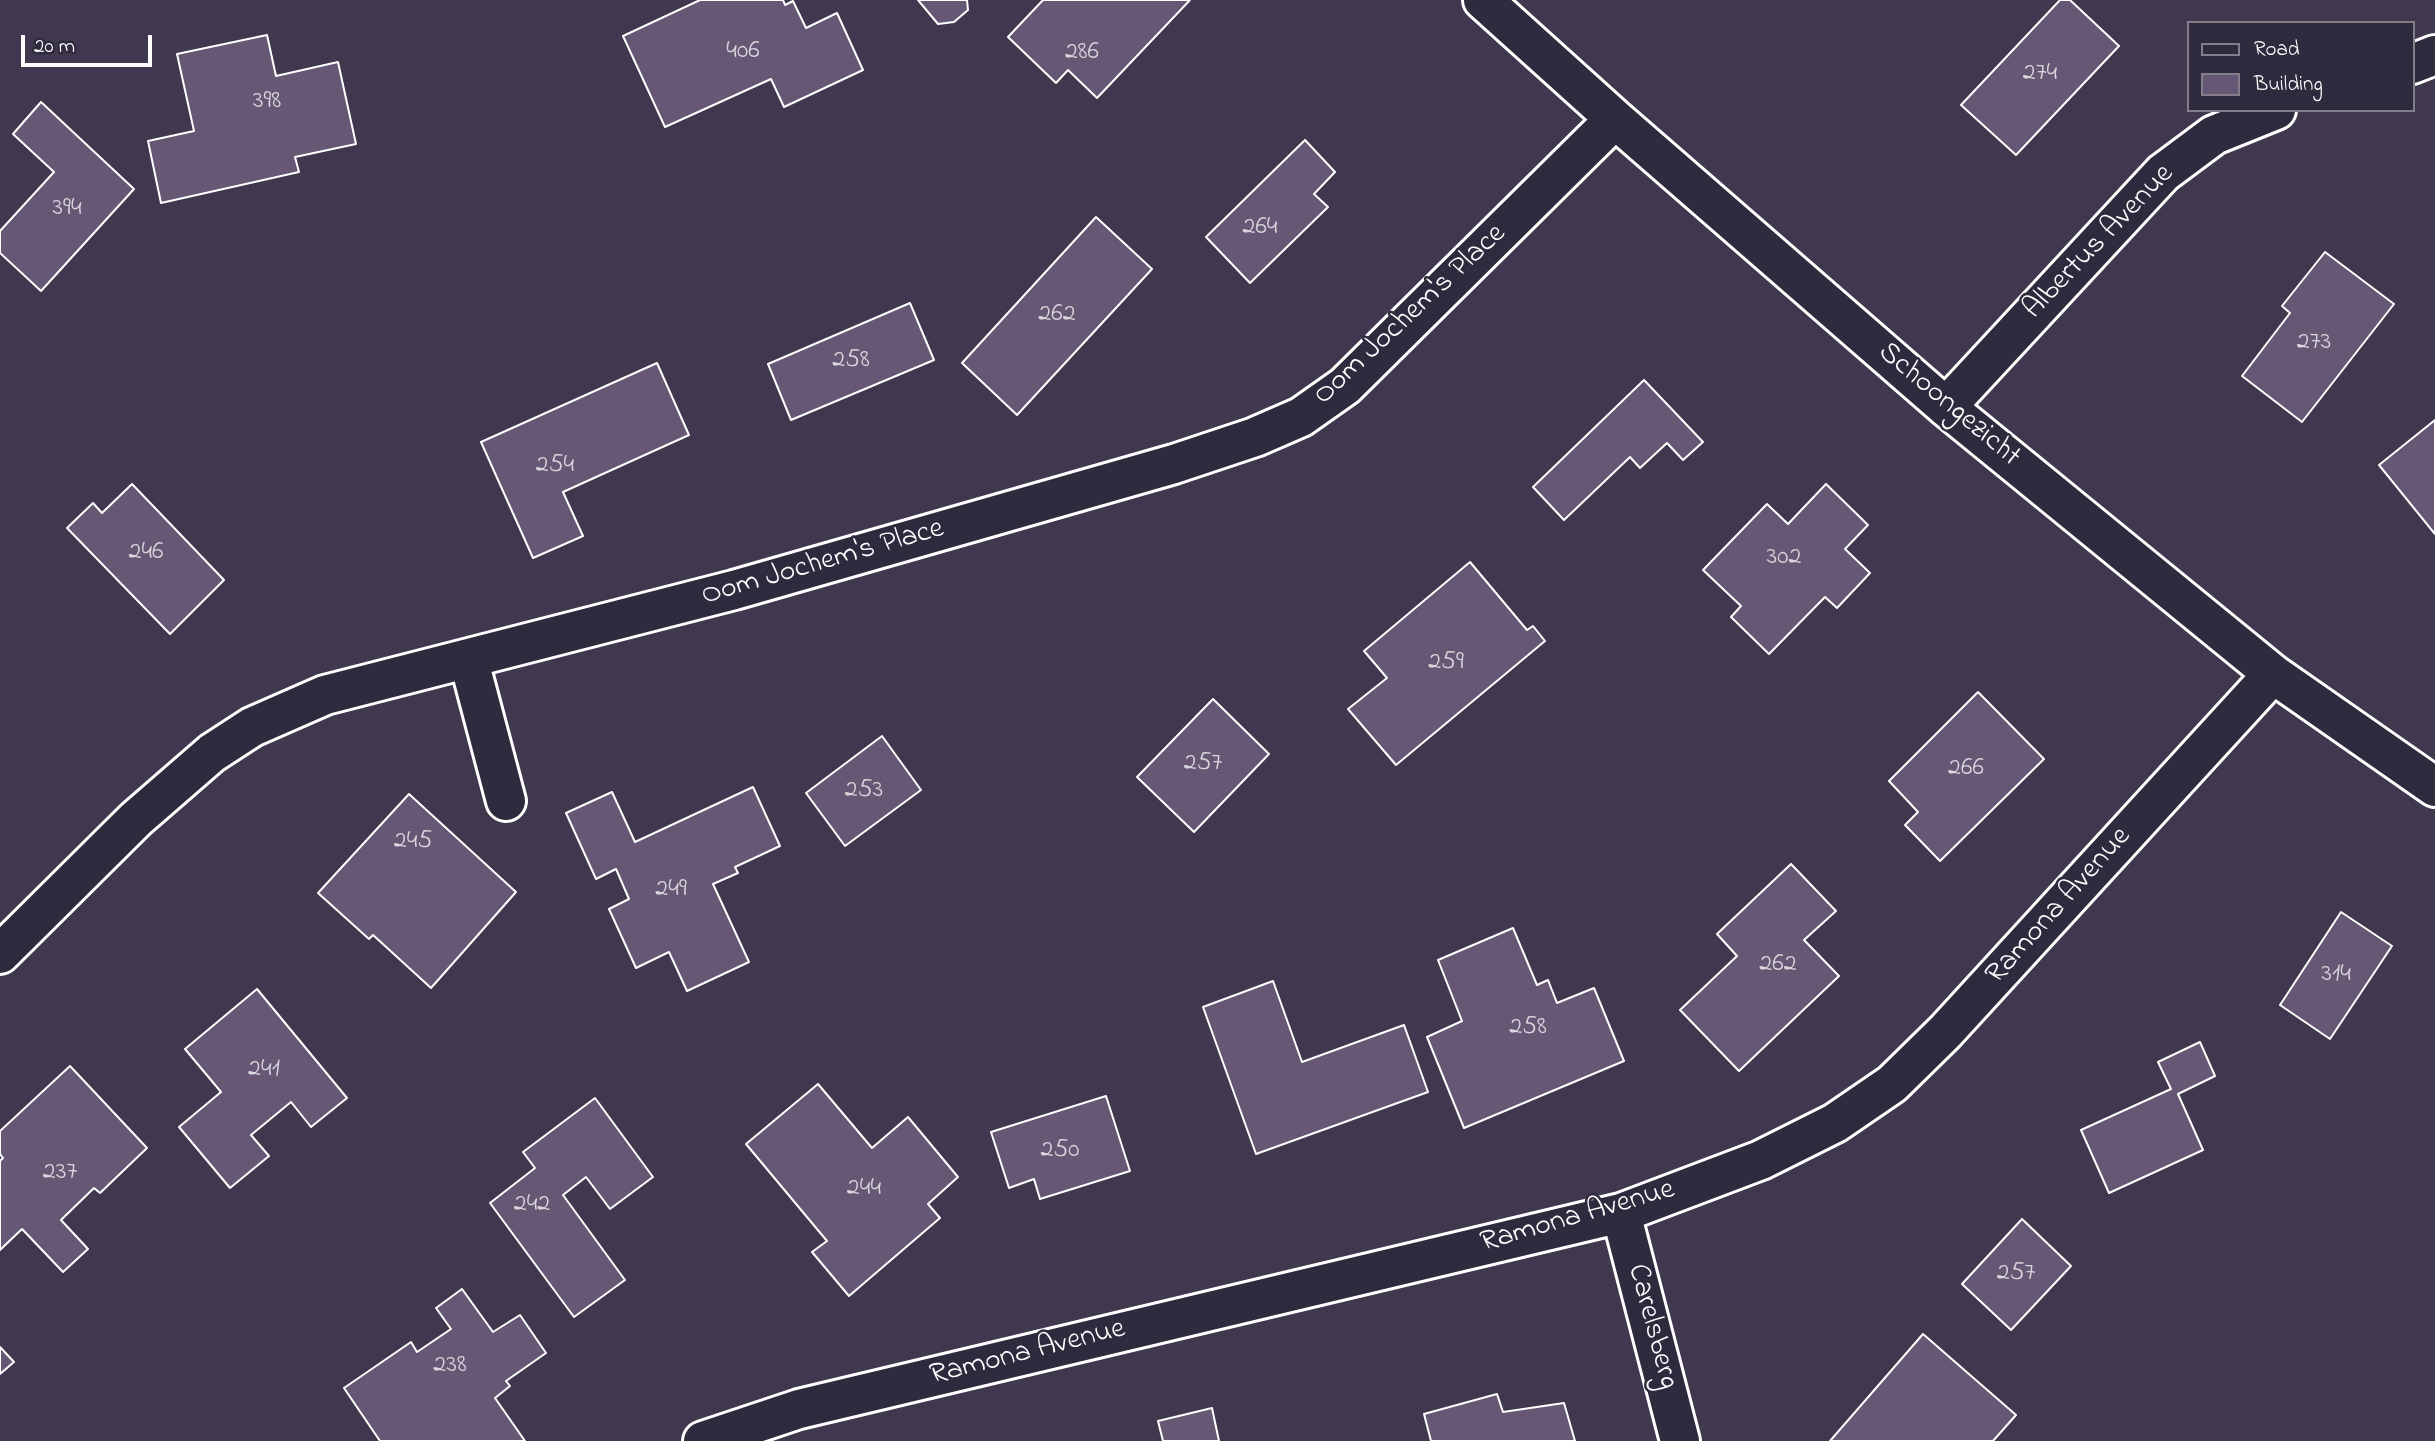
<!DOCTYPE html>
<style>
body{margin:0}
#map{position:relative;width:2435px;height:1441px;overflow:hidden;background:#40384e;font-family:"Indie Flower",sans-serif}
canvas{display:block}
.legend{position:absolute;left:2187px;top:21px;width:228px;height:91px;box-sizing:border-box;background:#2f2a3d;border:2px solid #827f8b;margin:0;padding:9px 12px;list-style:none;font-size:21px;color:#fff}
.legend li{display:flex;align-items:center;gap:14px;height:35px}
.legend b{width:35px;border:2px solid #827f8b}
.scale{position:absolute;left:21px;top:35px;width:131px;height:32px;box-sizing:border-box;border:4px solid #fff;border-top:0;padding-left:9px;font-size:21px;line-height:24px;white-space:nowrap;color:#fff;-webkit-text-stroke:5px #2f2a3d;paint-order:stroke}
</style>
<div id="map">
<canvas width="2435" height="1441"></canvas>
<ul class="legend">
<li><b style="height:9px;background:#2f2a3d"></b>Road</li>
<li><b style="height:19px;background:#665874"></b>Building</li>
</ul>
<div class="scale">20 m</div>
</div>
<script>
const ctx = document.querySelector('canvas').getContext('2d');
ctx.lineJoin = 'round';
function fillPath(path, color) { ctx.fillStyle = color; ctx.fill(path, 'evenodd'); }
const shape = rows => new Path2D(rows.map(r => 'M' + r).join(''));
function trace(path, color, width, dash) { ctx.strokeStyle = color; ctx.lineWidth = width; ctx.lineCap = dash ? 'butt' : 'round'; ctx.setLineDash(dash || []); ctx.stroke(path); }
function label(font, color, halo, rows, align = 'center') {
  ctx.font = font + ' "Indie Flower",sans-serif'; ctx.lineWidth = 5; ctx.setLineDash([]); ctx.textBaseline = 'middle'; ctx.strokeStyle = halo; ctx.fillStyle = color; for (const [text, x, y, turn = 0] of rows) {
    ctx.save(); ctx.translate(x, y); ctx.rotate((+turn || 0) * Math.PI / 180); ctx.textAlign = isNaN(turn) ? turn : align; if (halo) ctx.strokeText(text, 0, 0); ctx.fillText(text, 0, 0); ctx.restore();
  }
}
const building = shape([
 [700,0,783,0,785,5,793,1,806,28,837,13,863,70,784,107,771,79,665,127,623,36,700,0],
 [918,0,967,0,968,10,954,22,938,24,918,0],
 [1043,0,1190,0,1097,98,1068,70,1056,83,1008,37,1043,0],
 [2060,0,2070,0,2119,46,2016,155,1961,105,2060,0],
 [267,35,276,76,338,62,356,144,295,157,299,172,161,203,148,141,194,131,177,54,267,35],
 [41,102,134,189,41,291,0,253,0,231,54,172,13,134,41,102],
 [1305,140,1335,172,1314,194,1328,207,1250,283,1206,237,1305,140],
 [1096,217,1152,269,1017,415,962,363,1096,217],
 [2325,252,2394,304,2302,422,2242,376,2290,313,2282,306,2325,252],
 [910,303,934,360,791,420,768,364,910,303],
 [657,363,689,435,563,492,583,536,533,558,481,442,657,363],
 [1644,380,1703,442,1683,460,1667,443,1640,468,1630,457,1564,520,1533,487,1644,380],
 [2435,420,2435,534,2379,465,2435,420],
 [132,484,224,580,170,634,67,528,93,503,102,513,132,484],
 [1826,484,1868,525,1845,549,1870,573,1837,608,1825,597,1769,654,1731,617,1741,606,1703,570,1767,504,1788,524,1826,484],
 [1470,562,1527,630,1533,626,1545,641,1396,765,1348,709,1387,678,1364,651,1470,562],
 [1978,692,2044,759,1940,861,1905,825,1918,812,1889,781,1978,692],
 [1213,699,1269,754,1194,832,1137,777,1213,699],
 [882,736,921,790,845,846,806,793,882,736],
 [753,787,780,846,735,867,738,873,713,884,749,962,687,991,669,952,636,968,609,909,629,899,616,869,596,879,566,813,612,792,635,842,753,787],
 [409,794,516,892,431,988,373,935,369,939,318,893,409,794],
 [1791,864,1836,911,1804,940,1839,976,1739,1071,1680,1010,1737,956,1717,934,1791,864],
 [2341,912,2392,946,2330,1039,2280,1005,2341,912],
 [1513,928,1537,985,1548,980,1557,1003,1594,988,1624,1061,1464,1128,1427,1037,1462,1021,1438,960,1513,928],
 [1273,981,1302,1062,1404,1025,1428,1092,1256,1154,1203,1007,1273,981],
 [257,989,347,1098,311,1127,291,1102,251,1135,269,1156,230,1188,179,1127,221,1092,185,1049,257,989],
 [2200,1042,2215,1076,2178,1094,2203,1150,2109,1193,2081,1130,2171,1089,2158,1062,2200,1042],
 [70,1066,147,1148,100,1193,94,1188,61,1220,88,1249,63,1272,22,1229,0,1250,0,1161,3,1158,0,1154,0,1131,70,1066],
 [818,1084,872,1148,908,1117,958,1177,928,1204,940,1218,849,1296,812,1252,827,1241,746,1144,818,1084],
 [1106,1096,1130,1171,1040,1199,1034,1179,1009,1188,991,1132,1106,1096],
 [595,1098,653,1177,610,1209,586,1177,563,1195,625,1280,574,1317,490,1203,535,1168,523,1152,595,1098],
 [2022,1219,2071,1266,2011,1330,1962,1284,2022,1219],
 [462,1289,493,1332,520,1315,546,1353,506,1381,510,1386,495,1398,525,1441,380,1441,344,1388,411,1342,417,1352,451,1329,436,1308,462,1289],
 [1923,1334,2016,1415,1993,1441,1830,1441,1923,1334],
 [0,1347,14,1362,0,1374,0,1347],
 [1497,1394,1503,1412,1564,1403,1575,1441,1431,1441,1424,1414,1497,1394],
 [1212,1408,1219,1441,1163,1441,1158,1421,1212,1408]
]);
fillPath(building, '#665874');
trace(building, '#fff', 2);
const street = shape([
 [1483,0,1615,119,1946,407,2273,674,2435,787],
 [2412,64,2435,55],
 [1946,407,2163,173,2214,135,2276,110],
 [469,661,506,801],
 [0,954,136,819,212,753,252,727,325,695,734,590,1174,464,1255,437,1301,417,1345,386,1615,119],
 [1621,1213,1680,1441],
 [703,1441,799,1409,1621,1213,1761,1160,1835,1123,1892,1084,1945,1032,2273,674]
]);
trace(street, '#fff', 44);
trace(street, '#2f2a3d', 38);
label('26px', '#d9d5dc', null, [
 ["406",743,53],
 ["286",1082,54],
 ["274",2040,75],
 ["398",267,103],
 ["394",67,210],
 ["264",1260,229],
 ["262",1057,316],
 ["273",2314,344],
 ["258",851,362],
 ["254",555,467],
 ["246",146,554],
 ["302",1784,559],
 ["259",1446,664],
 ["257",1203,765],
 ["266",1966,770],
 ["253",864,792],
 ["245",413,843],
 ["249",671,891],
 ["262",1778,966],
 ["314",2336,976],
 ["258",1528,1029],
 ["241",264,1071],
 ["250",1060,1152],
 ["237",60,1174],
 ["244",864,1190],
 ["242",532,1206],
 ["257",2016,1275],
 ["238",450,1367]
]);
label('30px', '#fff', '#2f2a3d', [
 ["Albertus Avenue",2100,243,-46],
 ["Oom Jochem's Place",1411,316,-43],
 ["Schoongezicht",1948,406,40],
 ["Oom Jochem's Place",823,564,-16],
 ["Ramona Avenue",2060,907,-48],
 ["Ramona Avenue",1578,1218,-16],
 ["Carelsberg",1651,1327,75],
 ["Ramona Avenue",1028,1354,-14]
]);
</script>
